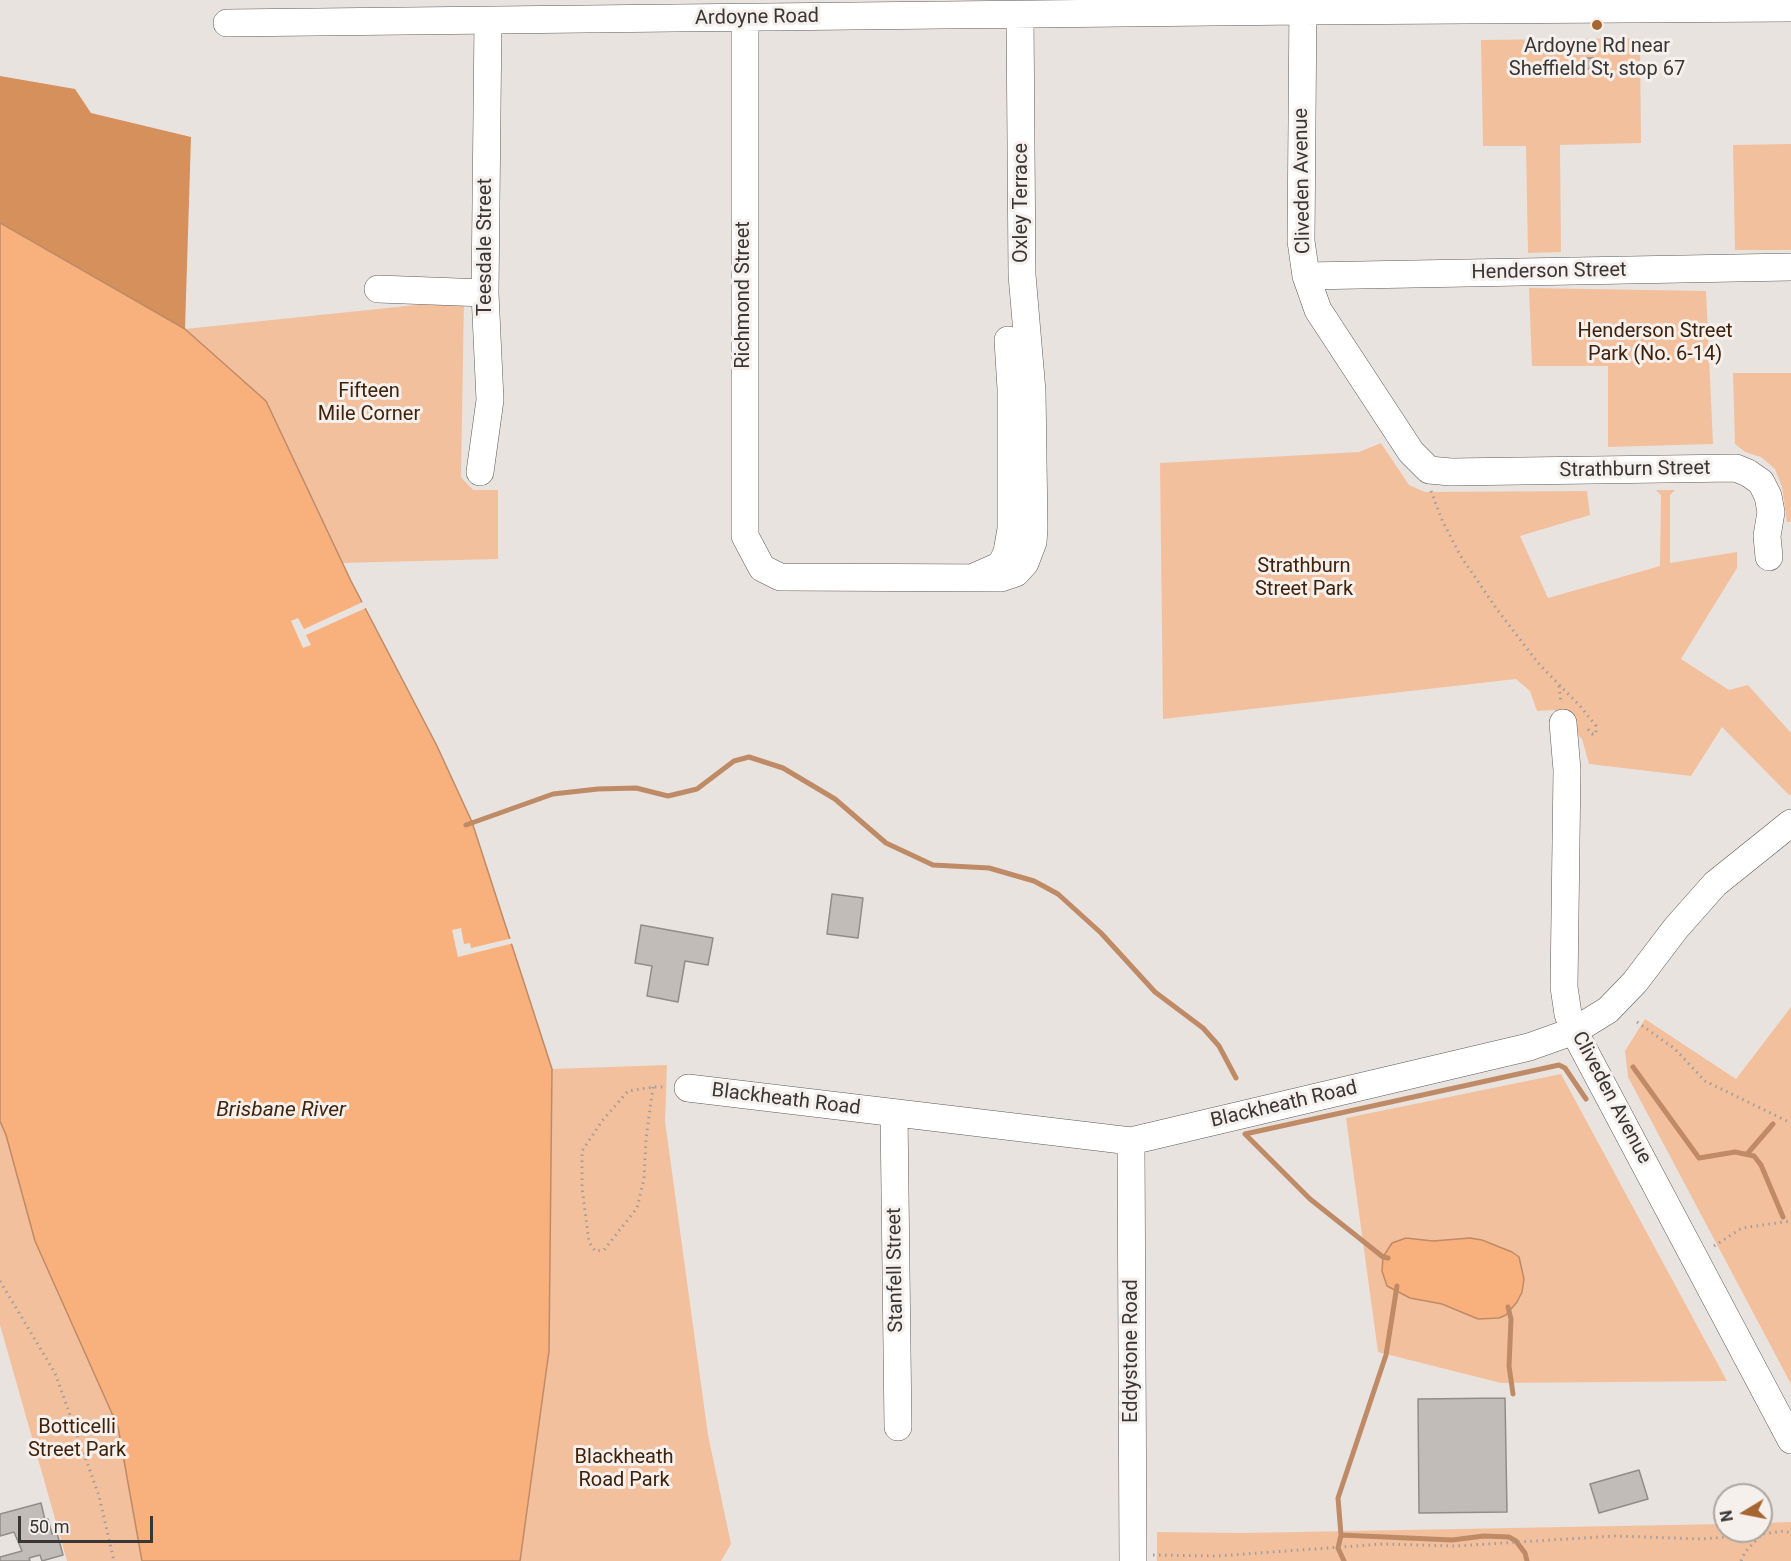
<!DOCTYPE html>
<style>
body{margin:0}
#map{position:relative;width:1791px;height:1561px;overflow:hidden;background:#e9e3df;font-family:Roboto,sans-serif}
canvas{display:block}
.north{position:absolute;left:1713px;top:1483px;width:60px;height:60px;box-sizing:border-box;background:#f6f0ec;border:2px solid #aaa6a3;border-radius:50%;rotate:260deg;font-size:16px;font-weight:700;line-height:24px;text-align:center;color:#393635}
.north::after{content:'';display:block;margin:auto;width:21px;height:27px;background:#a76532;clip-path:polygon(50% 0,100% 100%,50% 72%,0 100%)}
.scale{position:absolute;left:18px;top:1516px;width:135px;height:27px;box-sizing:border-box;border:3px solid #393635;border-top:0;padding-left:8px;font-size:18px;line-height:21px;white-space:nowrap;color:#393635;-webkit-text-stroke:4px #f6f0ec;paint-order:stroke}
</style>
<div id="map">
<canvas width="1791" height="1561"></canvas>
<div class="north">N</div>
<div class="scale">50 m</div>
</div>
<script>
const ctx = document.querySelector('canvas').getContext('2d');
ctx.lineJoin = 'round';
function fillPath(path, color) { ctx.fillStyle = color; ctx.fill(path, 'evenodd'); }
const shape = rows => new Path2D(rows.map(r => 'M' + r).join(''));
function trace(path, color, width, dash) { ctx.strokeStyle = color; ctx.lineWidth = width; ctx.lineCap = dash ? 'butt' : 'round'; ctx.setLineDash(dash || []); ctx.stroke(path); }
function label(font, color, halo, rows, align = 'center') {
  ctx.font = font + ' Roboto,sans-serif'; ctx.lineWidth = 6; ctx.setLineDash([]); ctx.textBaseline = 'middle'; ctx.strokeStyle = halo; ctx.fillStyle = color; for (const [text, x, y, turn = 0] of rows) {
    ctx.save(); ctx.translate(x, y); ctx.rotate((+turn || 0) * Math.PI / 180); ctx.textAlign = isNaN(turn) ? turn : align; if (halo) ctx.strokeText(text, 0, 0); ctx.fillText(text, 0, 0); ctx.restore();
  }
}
fillPath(shape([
 [1640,38,1641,143,1560,145,1561,252,1528,253,1526,146,1483,146,1481,40],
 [1791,144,1791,250,1735,250,1733,145],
 [1529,288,1706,291,1713,444,1608,447,1608,366,1532,366],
 [464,300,461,477,473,490,498,490,498,559,342,563,266,401,185,329],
 [1733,373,1791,373,1791,522,1787,522,1782,487,1775,469,1761,457,1745,452,1735,444],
 [1381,443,1409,485,1425,492,1587,491,1590,515,1520,536,1548,598,1660,566,1661,495,1656,490,1675,490,1670,495,1670,563,1737,552,1737,568,1681,659,1729,690,1748,685,1791,733,1791,794,1789,795,1722,727,1691,776,1589,764,1582,739,1554,710,1537,711,1530,691,1516,679,1163,719,1160,463,1359,452],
 [1791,1007,1791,1384,1628,1077,1625,1051,1645,1019,1736,1079],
 [667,1065,665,1121,708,1435,731,1544,721,1561,520,1561,549,1350,552,1069],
 [1561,1074,1727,1381,1501,1383,1378,1352,1346,1118],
 [0,1121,6,1135,35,1241,118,1427,142,1561,67,1561,0,1325],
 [1791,1522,1791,1561,1157,1561,1157,1532,1243,1533,1725,1524,1725,1531,1761,1531,1761,1523]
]), '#f3c09d');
fillPath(shape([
 [0,76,75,89,91,113,191,137,185,329,0,223]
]), '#d6905c');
const water = shape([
 [0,223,185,329,266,401,351,581,437,746,472,822,552,1069,549,1351,520,1561,142,1561,118,1427,35,1241,6,1135,0,1121,0,223],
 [1406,1238,1433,1241,1470,1238,1482,1240,1512,1252,1519,1257,1524,1279,1522,1292,1517,1302,1506,1315,1499,1318,1478,1319,1442,1304,1410,1298,1387,1286,1382,1271,1383,1257,1392,1243,1406,1238]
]);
fillPath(water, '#f8b07c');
trace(water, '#bf8b67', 1.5);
fillPath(shape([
 [365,601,368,607,306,635,311,645,303,648,291,621,298,618,304,629],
 [461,928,464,944,470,943,471,948,513,938,514,943,458,957,452,930]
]), '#e9e3df');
trace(shape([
 [466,825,553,794,598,789,636,788,668,796,697,789,734,761,749,757,783,768,835,799,886,843,933,865,989,868,1034,881,1058,894,1101,933,1155,992,1203,1028,1219,1046,1236,1078],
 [1633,1067,1699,1158,1735,1152,1754,1156,1761,1165,1783,1217],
 [1747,1154,1773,1124],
 [1388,1258,1383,1257,1310,1199,1245,1134,1559,1065,1565,1068,1586,1099],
 [1508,1307,1511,1319,1509,1366,1513,1394],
 [1341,1535,1452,1540,1484,1536,1509,1537,1516,1541,1525,1553,1527,1561],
 [1344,1561,1338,1548,1341,1535,1338,1498,1386,1355,1397,1286]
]), '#bf8b67', 5);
const building = shape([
 [1585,58,1595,58,1595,69,1585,69,1585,58],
 [832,894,863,898,858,938,827,934,832,894],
 [641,925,713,938,708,965,685,961,678,1002,647,996,652,966,635,963,641,925],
 [1505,1398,1507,1512,1419,1513,1418,1399,1505,1398],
 [1639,1470,1648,1499,1599,1513,1590,1484,1639,1470],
 [41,1503,45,1520,48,1519,52,1534,57,1533,63,1555,42,1561,40,1555,29,1558,30,1561,0,1561,0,1557,22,1551,14,1532,0,1536,0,1514,41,1503]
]);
fillPath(building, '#c2bcb8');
trace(building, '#928c89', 1.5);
const minor = shape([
 [1303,0,1301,241,1306,276,1318,310,1411,452,1429,470,1451,472,1736,468,1748,473,1761,482,1768,496,1771,512,1767,536,1769,557],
 [745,18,745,536,762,568,780,577,1001,578,1016,573,1025,563,1033,542,1034,528,1032,391,1022,275,1020,15],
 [227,23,1303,11,1791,8],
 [1306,276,1791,267],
 [378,289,485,293],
 [480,472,490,400,485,293,488,21],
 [976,576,1001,565,1007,552,1011,529,1011,389,1008,340],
 [1563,723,1567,770,1564,987,1568,1014,1574,1031,1791,1440],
 [688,1088,1131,1141,1529,1047,1574,1031,1608,1010,1635,982,1676,928,1715,884,1791,823],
 [894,1113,898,1427],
 [1131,1141,1133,1561]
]);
trace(minor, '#605b58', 28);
trace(shape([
 [1431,491,1442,520,1460,555,1496,608,1538,663,1580,706,1596,726,1596,734,1592,734,1586,727],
 [1559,686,1561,703],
 [1637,1022,1675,1049,1705,1081,1791,1123],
 [653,1087,646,1139,644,1179,637,1208,604,1250,595,1251,589,1242,582,1188,582,1151,602,1121,628,1091,653,1087,666,1087],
 [1714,1246,1742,1228,1791,1221],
 [0,1281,55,1373,99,1496,114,1561],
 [1153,1555,1217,1556,1383,1544,1456,1546,1615,1536,1702,1539,1762,1534],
 [1741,1561,1745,1552,1762,1534,1784,1531,1791,1533]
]), '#a29d9a', 3, [1.5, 4.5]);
trace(minor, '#fff', 27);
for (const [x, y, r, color] of [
 [1597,25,6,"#a76532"]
]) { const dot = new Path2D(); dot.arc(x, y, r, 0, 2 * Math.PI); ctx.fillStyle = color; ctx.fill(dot); trace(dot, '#f6f0ec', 2); }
label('20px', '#393635', '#f6f0ec', [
 ["Ardoyne Road",757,18,-1],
 ["Cliveden Avenue",1303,181,-91],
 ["Oxley Terrace",1022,203,-90],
 ["Teesdale Street",486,247,-90],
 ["Henderson Street",1549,272,-1],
 ["Richmond Street",744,295,-90],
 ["Strathburn Street",1635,470,-1],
 ["Cliveden Avenue",1611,1098,62],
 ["Blackheath Road",786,1100,7],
 ["Blackheath Road",1284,1105,-13],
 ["Stanfell Street",896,1270,-91],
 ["Eddystone Road",1132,1351,-90]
]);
label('20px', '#393635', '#f6f0ec', [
 ["Ardoyne Rd near",1597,47],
 ["Sheffield St, stop 67",1597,70]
]);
label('20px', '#3f220c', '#f6f0ec', [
 ["Henderson Street",1655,332],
 ["Park (No. 6-14)",1655,355],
 ["Fifteen",369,392],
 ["Mile Corner",369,415],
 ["Strathburn",1304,567],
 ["Street Park",1304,590],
 ["Botticelli",77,1428],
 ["Street Park",77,1451],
 ["Blackheath",624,1458],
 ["Road Park",624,1481]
]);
label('italic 21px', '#40240d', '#f6f0ec', [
 ["Brisbane River",281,1111]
]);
</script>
